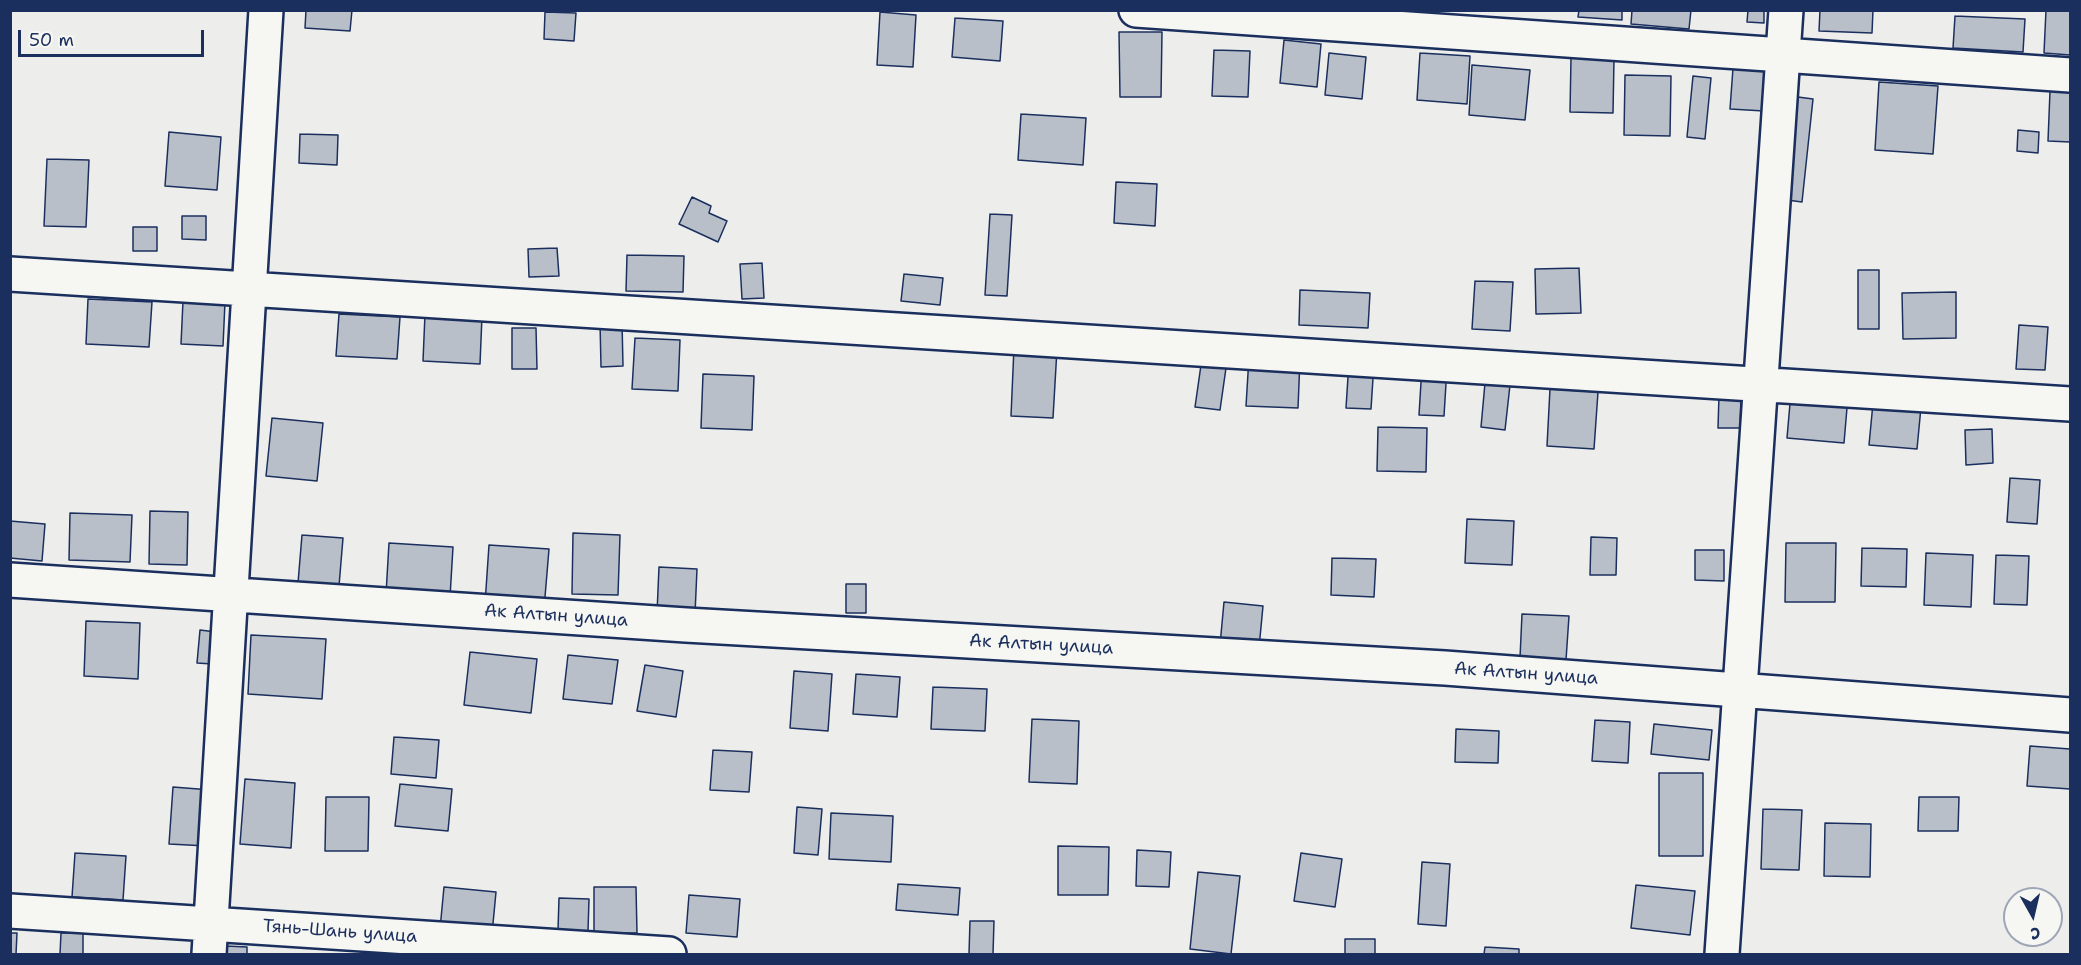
<!DOCTYPE html>
<meta charset="utf-8">
<style>
body{margin:0}
#map{position:relative;width:2081px;height:965px;overflow:hidden;background:#edeeec;font-family:"Shantell Sans",sans-serif}
canvas{display:block}
.frame{position:absolute;inset:0;border:12px solid #1b2f5e;pointer-events:none}
.north{position:absolute;left:2003px;top:887px;width:60px;height:60px;box-sizing:border-box;background:#f6f6f2;border:2px solid #9ea6b7;border-radius:50%;rotate:172deg;font-size:16px;font-weight:700;line-height:24px;text-align:center;color:#1b2f5e}
.north::after{content:'';display:block;margin:auto;width:21px;height:27px;background:#1b2f5e;clip-path:polygon(50% 0,100% 100%,50% 72%,0 100%)}
.scale{position:absolute;left:18px;top:30px;width:186px;height:27px;box-sizing:border-box;border:3px solid #1b2f5e;border-top:0;padding-left:8px;font-size:18px;line-height:21px;white-space:nowrap;color:#1b2f5e;-webkit-text-stroke:4px #f6f6f2;paint-order:stroke}
</style>
<div id="map">
<canvas width="2081" height="965"></canvas>
<div class="frame"></div>
<div class="north">С</div>
<div class="scale">50 m</div>
</div>
<script>
const ctx = document.querySelector('canvas').getContext('2d');
ctx.lineJoin = 'round';
function fillPath(path, color) { ctx.fillStyle = color; ctx.fill(path, 'evenodd'); }
const shape = rows => new Path2D(rows.map(r => 'M' + r).join(''));
function trace(path, color, width, dash) { ctx.strokeStyle = color; ctx.lineWidth = width; ctx.lineCap = dash ? 'butt' : 'round'; ctx.setLineDash(dash || []); ctx.stroke(path); }
function label(font, color, halo, rows, align = 'center') {
  ctx.font = font + ' "Shantell Sans",sans-serif'; ctx.lineWidth = 4.5; ctx.setLineDash([]); ctx.textBaseline = 'middle'; ctx.strokeStyle = halo; ctx.fillStyle = color; for (const [text, x, y, turn = 0] of rows) {
    ctx.save(); ctx.translate(x, y); ctx.rotate((+turn || 0) * Math.PI / 180); ctx.textAlign = isNaN(turn) ? turn : align; if (halo) ctx.strokeText(text, 0, 0); ctx.fillText(text, 0, 0); ctx.restore();
  }
}
const building = shape([
 [306,10,352,10,350,31,305,28,306,10],
 [1579,10,1622,10,1622,20,1578,17,1579,10],
 [1632,10,1691,10,1689,29,1631,24,1632,10],
 [1748,10,1764,10,1764,23,1747,22,1748,10],
 [1820,10,1873,10,1872,33,1819,31,1820,10],
 [2046,10,2070,10,2070,55,2044,53,2046,10],
 [545,12,576,13,574,41,544,39,545,12],
 [880,12,916,15,913,67,877,65,880,12],
 [1955,16,2025,19,2023,52,1953,48,1955,16],
 [955,18,1003,21,1000,61,952,57,955,18],
 [1119,32,1162,32,1161,97,1120,97,1119,32],
 [1284,40,1321,44,1317,87,1280,83,1284,40],
 [1214,50,1250,51,1248,97,1212,96,1214,50],
 [1329,53,1366,57,1362,99,1325,95,1329,53],
 [1420,53,1470,56,1467,104,1417,100,1420,53],
 [1571,58,1614,59,1613,113,1570,112,1571,58],
 [1472,65,1530,70,1525,120,1469,115,1472,65],
 [1733,68,1767,71,1764,111,1730,109,1733,68],
 [1625,75,1671,76,1670,136,1624,135,1625,75],
 [1693,76,1711,78,1705,139,1687,137,1693,76],
 [1879,82,1938,86,1933,154,1875,150,1879,82],
 [2050,91,2070,92,2070,142,2048,141,2050,91],
 [1798,97,1813,99,1802,202,1787,200,1798,97],
 [1021,114,1086,118,1083,165,1018,160,1021,114],
 [2018,130,2039,132,2038,153,2017,151,2018,130],
 [169,132,221,137,217,190,165,186,169,132],
 [300,134,338,135,337,165,299,163,300,134],
 [47,159,89,160,86,227,44,226,47,159],
 [1116,182,1157,184,1155,226,1114,223,1116,182],
 [692,197,711,206,709,213,727,221,718,242,679,224,692,197],
 [990,214,1012,215,1007,296,985,295,990,214],
 [182,216,206,216,206,240,182,239,182,216],
 [133,227,157,227,157,251,133,251,133,227],
 [557,248,559,276,529,277,528,249,557,248],
 [627,255,684,256,683,292,626,291,627,255],
 [762,263,764,298,742,299,740,264,762,263],
 [1579,268,1581,313,1536,314,1535,269,1579,268],
 [1858,270,1879,270,1879,329,1858,329,1858,270],
 [904,274,943,278,940,305,901,301,904,274],
 [1475,281,1513,282,1510,331,1472,329,1475,281],
 [1300,290,1370,293,1368,328,1299,325,1300,290],
 [1956,292,1956,338,1903,339,1902,293,1956,292],
 [88,299,152,302,149,347,86,344,88,299],
 [183,301,225,302,223,346,181,344,183,301],
 [339,314,400,317,397,359,336,356,339,314],
 [425,314,482,316,480,364,423,361,425,314],
 [600,322,622,322,623,366,601,367,600,322],
 [2019,325,2048,327,2045,370,2016,369,2019,325],
 [512,328,536,328,537,369,512,369,512,328],
 [635,338,680,340,678,391,632,389,635,338],
 [1014,347,1057,349,1053,418,1011,416,1014,347],
 [1249,357,1300,359,1298,408,1246,406,1249,357],
 [1202,358,1227,361,1220,410,1195,407,1202,358],
 [1349,361,1374,363,1371,409,1346,408,1349,361],
 [1422,366,1447,367,1444,416,1419,415,1422,366],
 [703,374,754,376,752,430,701,428,703,374],
 [1485,383,1510,385,1505,430,1481,427,1485,383],
 [1550,389,1598,392,1594,449,1547,446,1550,389],
 [1791,392,1848,396,1844,443,1787,438,1791,392],
 [1719,395,1741,396,1740,428,1718,428,1719,395],
 [1873,403,1921,407,1917,449,1869,445,1873,403],
 [272,418,323,423,317,481,266,476,272,418],
 [1378,427,1427,428,1426,472,1377,471,1378,427],
 [1992,429,1993,463,1966,465,1965,430,1992,429],
 [2010,478,2040,480,2037,524,2007,522,2010,478],
 [150,511,188,512,187,565,149,564,150,511],
 [70,513,132,515,130,562,69,560,70,513],
 [1467,519,1514,521,1512,565,1465,563,1467,519],
 [10,521,45,524,42,561,10,558,10,521],
 [573,533,620,535,618,595,572,594,573,533],
 [302,535,343,538,339,586,298,583,302,535],
 [1591,537,1617,538,1616,575,1590,575,1591,537],
 [389,543,453,547,450,597,386,594,389,543],
 [1786,543,1836,543,1835,602,1785,602,1786,543],
 [489,545,549,549,544,609,485,604,489,545],
 [1862,548,1907,549,1906,587,1861,586,1862,548],
 [1695,550,1724,550,1724,581,1695,580,1695,550],
 [1926,553,1973,555,1971,607,1924,605,1926,553],
 [1996,555,2029,556,2027,605,1994,604,1996,555],
 [1332,558,1376,559,1374,597,1331,595,1332,558],
 [659,567,697,569,695,614,657,613,659,567],
 [846,584,866,584,866,613,846,613,846,584],
 [1224,602,1263,606,1259,648,1220,645,1224,602],
 [1522,614,1569,616,1566,660,1520,658,1522,614],
 [86,621,140,623,138,679,84,676,86,621],
 [200,630,216,632,212,664,197,663,200,630],
 [251,635,326,639,322,699,248,694,251,635],
 [470,652,537,659,531,713,464,705,470,652],
 [568,655,618,660,612,704,563,699,568,655],
 [645,665,683,671,676,717,637,711,645,665],
 [794,671,832,674,828,731,790,728,794,671],
 [856,674,900,677,897,717,853,714,856,674],
 [933,687,987,689,985,731,931,729,933,687],
 [1032,719,1079,721,1077,784,1029,782,1032,719],
 [1595,720,1630,722,1628,763,1592,761,1595,720],
 [1654,724,1712,730,1709,760,1651,754,1654,724],
 [1456,729,1499,731,1498,763,1455,762,1456,729],
 [394,737,439,740,436,778,391,774,394,737],
 [2030,746,2070,749,2070,789,2027,786,2030,746],
 [713,750,752,752,749,792,710,790,713,750],
 [1659,773,1703,773,1703,856,1659,856,1659,773],
 [245,779,295,783,291,848,240,844,245,779],
 [400,784,452,789,448,831,395,826,400,784],
 [173,787,211,790,207,846,169,844,173,787],
 [326,797,369,797,368,851,325,851,326,797],
 [1919,797,1959,797,1958,831,1918,831,1919,797],
 [797,807,822,809,818,855,794,853,797,807],
 [1763,809,1802,810,1799,870,1761,869,1763,809],
 [831,813,893,816,891,862,829,859,831,813],
 [1825,823,1871,824,1870,877,1824,876,1825,823],
 [1058,846,1109,847,1108,895,1058,895,1058,846],
 [1137,850,1171,852,1169,887,1136,886,1137,850],
 [75,853,126,856,123,900,72,897,75,853],
 [1301,853,1342,859,1335,907,1294,901,1301,853],
 [1422,862,1450,864,1446,926,1418,924,1422,862],
 [1198,872,1240,876,1231,954,1190,949,1198,872],
 [898,884,960,888,958,915,896,910,898,884],
 [1636,885,1695,891,1690,935,1631,928,1636,885],
 [444,887,496,892,492,934,440,929,444,887],
 [594,887,636,887,637,933,594,933,594,887],
 [689,895,740,899,737,937,686,933,689,895],
 [559,898,589,899,588,931,558,930,559,898],
 [970,921,994,921,993,954,969,954,970,921],
 [10,933,17,933,16,954,10,954,10,933],
 [61,933,83,933,83,954,60,954,61,933],
 [1345,939,1375,939,1375,954,1345,954,1345,939],
 [226,946,247,947,247,954,225,954,226,946],
 [1485,947,1519,949,1519,954,1484,954,1485,947]
]);
fillPath(building, '#b9bfc8');
trace(building, '#1b2f5e', 1.5);
const minor = shape([
 [1136,10,2070,75],
 [10,274,2070,404],
 [10,580,686,625,1445,668,2070,715],
 [10,911,669,954],
 [209,954,266,10],
 [1722,954,1786,10]
]);
trace(minor, '#1b2f5e', 38);
trace(minor, '#f6f6f2', 33);
label('18px', '#1b2f5e', '#f6f6f2', [
 ["Ак Алтын улица",556,616,4],
 ["Ак Алтын улица",1041,645,3],
 ["Ак Алтын улица",1526,674,4],
 ["Тянь-Шань улица",340,932,4]
]);
</script>
